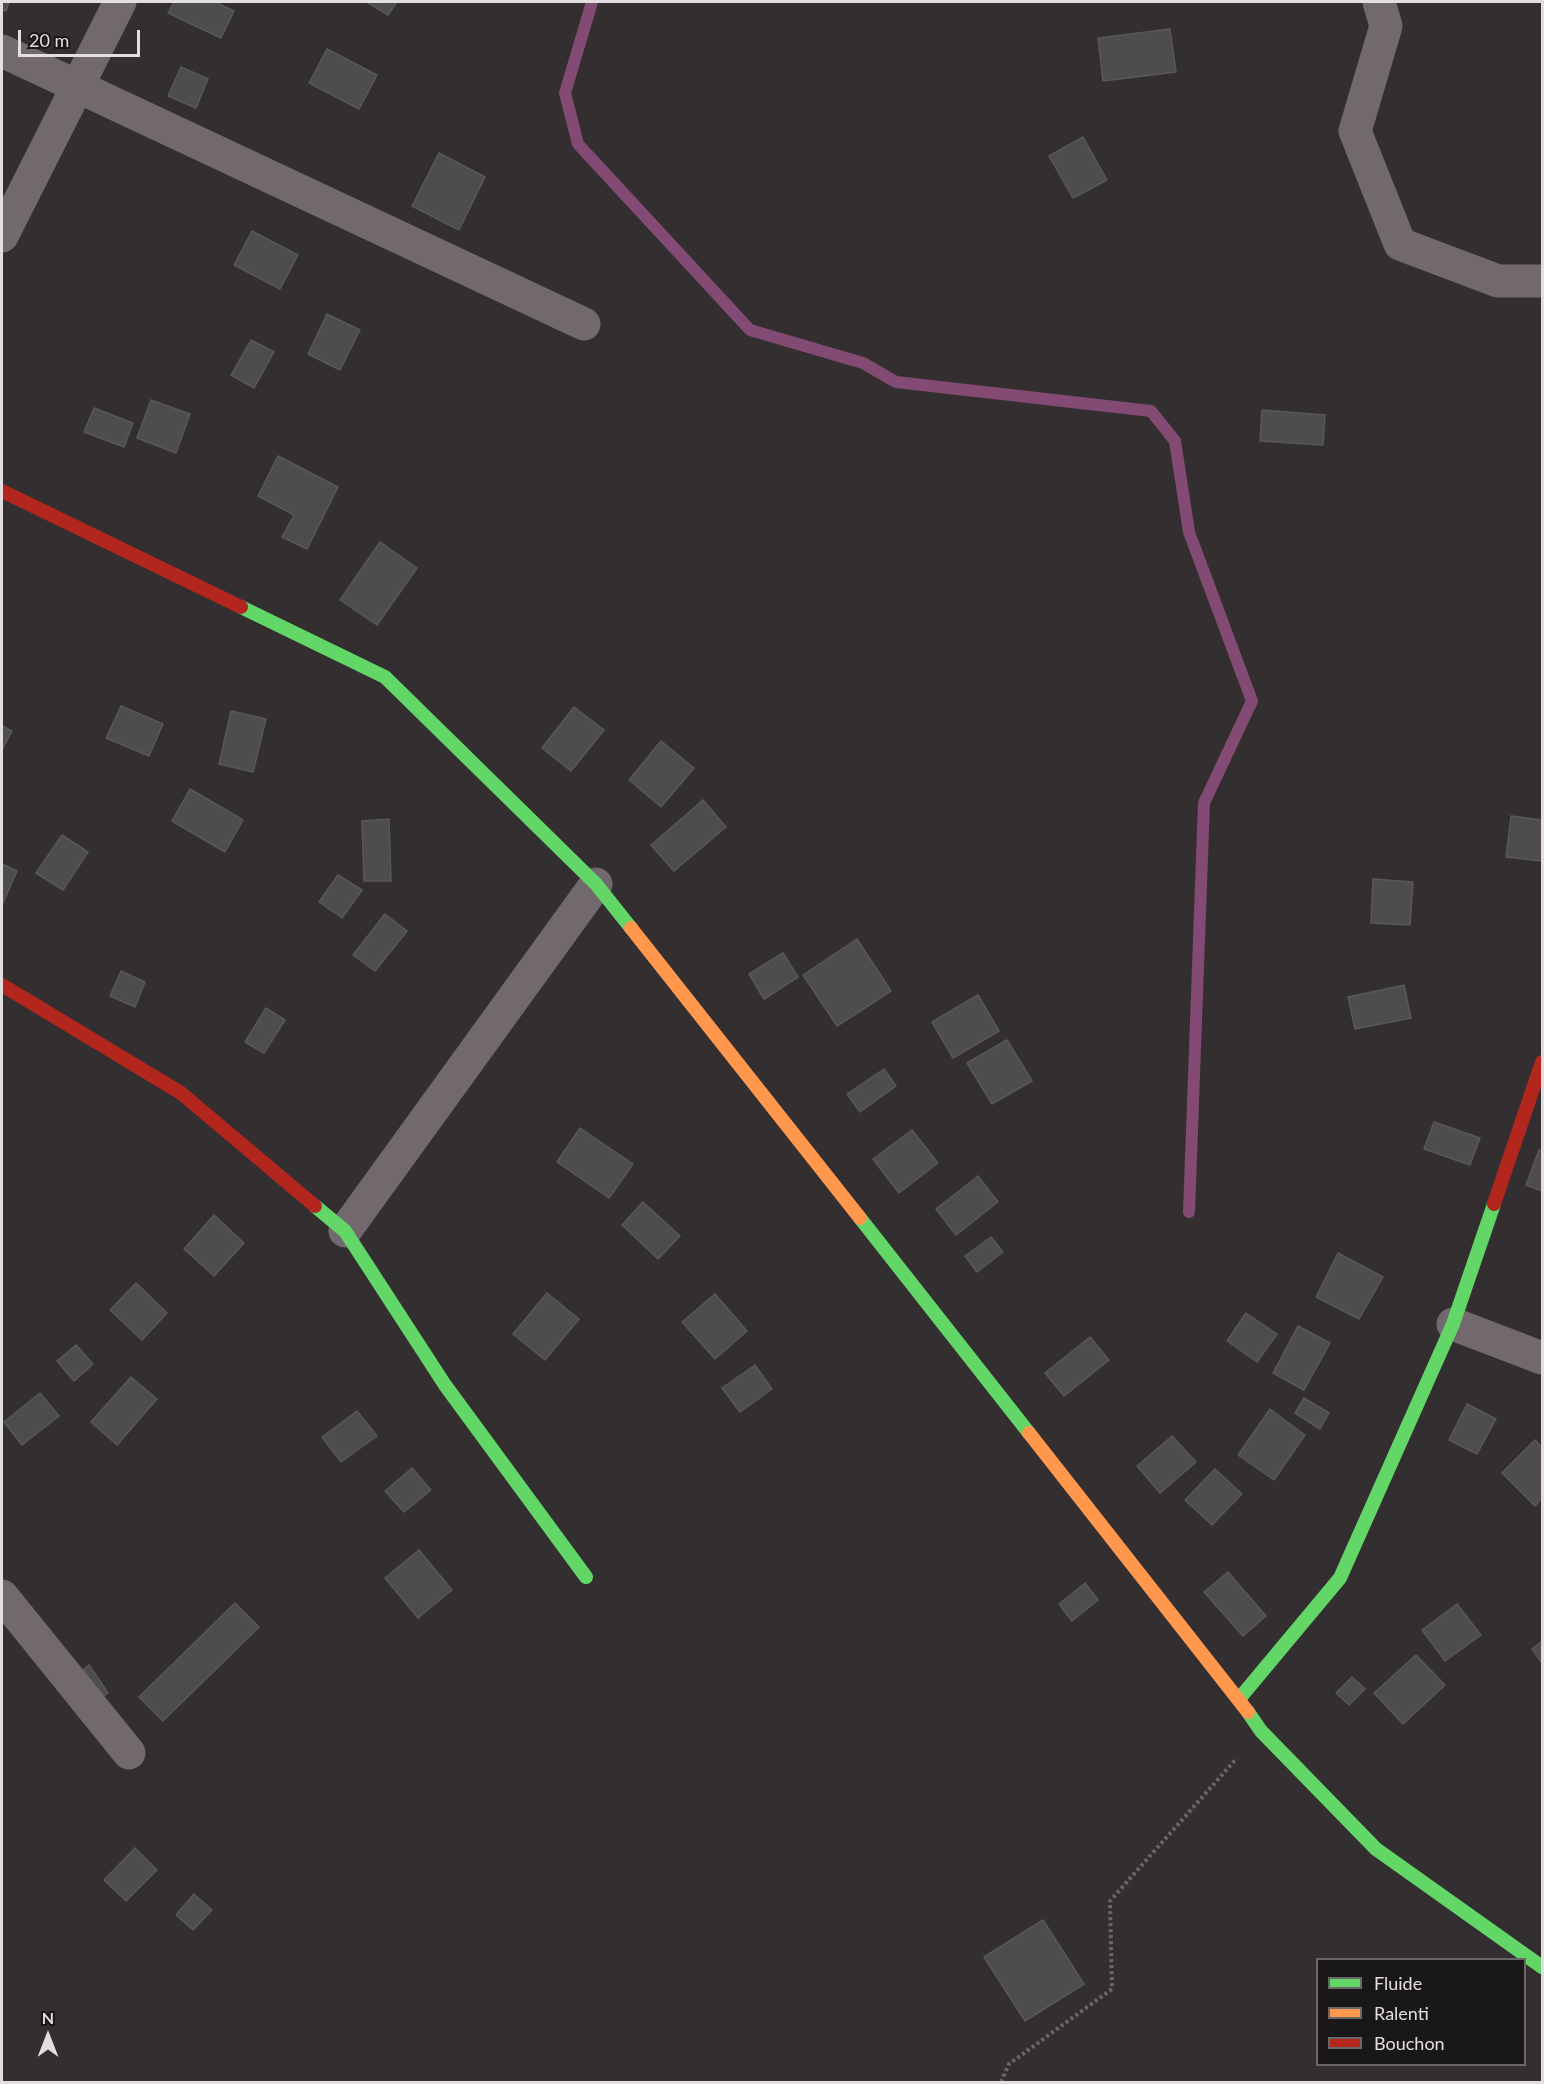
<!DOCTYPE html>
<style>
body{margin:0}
#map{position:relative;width:1544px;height:2084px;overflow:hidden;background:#332f31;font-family:Lato,sans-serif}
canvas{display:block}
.frame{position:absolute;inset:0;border:3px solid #e2dee1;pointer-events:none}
.legend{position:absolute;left:1316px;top:1958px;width:210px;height:108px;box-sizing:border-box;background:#1a1719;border:2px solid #6a6769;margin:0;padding:8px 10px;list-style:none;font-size:18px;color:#e2dee1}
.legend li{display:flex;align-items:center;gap:12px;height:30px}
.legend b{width:30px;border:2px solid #6a6769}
.north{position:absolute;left:18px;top:2006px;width:60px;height:60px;-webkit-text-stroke:4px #1a1719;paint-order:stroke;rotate:0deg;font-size:16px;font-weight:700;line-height:24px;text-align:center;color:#e2dee1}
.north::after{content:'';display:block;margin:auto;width:21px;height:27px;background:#e2dee1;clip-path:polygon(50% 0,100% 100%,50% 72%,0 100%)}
.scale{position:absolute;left:18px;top:30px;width:122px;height:27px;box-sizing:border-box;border:3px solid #e2dee1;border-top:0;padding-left:8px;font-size:18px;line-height:21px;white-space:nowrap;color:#e2dee1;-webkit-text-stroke:4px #1a1719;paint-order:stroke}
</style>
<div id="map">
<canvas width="1544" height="2084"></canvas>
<div class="frame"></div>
<ul class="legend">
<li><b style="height:8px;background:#63d668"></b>Fluide</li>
<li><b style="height:8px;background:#ff974d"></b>Ralenti</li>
<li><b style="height:8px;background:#b3261e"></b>Bouchon</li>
</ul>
<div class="north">N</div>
<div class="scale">20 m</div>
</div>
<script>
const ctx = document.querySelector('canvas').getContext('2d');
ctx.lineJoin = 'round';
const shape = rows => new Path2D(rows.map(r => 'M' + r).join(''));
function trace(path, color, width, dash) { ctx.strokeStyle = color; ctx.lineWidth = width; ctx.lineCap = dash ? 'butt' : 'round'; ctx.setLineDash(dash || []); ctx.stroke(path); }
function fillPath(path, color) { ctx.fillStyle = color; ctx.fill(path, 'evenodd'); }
trace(shape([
 [592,2,565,93,578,144,750,330,863,363,896,382,1151,411,1175,441,1189,532,1252,701,1204,803,1189,1212]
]), '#834a73', 12);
const building = shape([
 [2,2,9,2,6,11,2,10,2,2],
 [174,2,215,2,234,11,221,38,168,13,174,2],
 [367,2,397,2,388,15,367,2],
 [1170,29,1176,72,1103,81,1098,38,1170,29],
 [327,49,377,75,359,109,309,83,327,49],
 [181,67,208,79,196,108,168,96,181,67],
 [1083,137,1107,180,1073,198,1049,156,1083,137],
 [439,153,485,177,459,230,412,206,439,153],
 [252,231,298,255,280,289,234,265,252,231],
 [327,314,360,330,340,370,308,354,327,314],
 [251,340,274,352,254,388,231,375,251,340],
 [151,400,190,414,176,453,137,438,151,400],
 [94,408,133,423,124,447,84,432,94,408],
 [1262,410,1325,415,1323,445,1260,441,1262,410],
 [278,456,338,487,307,549,282,537,294,515,258,496,278,456],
 [380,542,417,568,377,625,340,600,380,542],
 [121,706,163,724,149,756,106,738,121,706],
 [574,707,604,730,571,771,542,748,574,707],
 [231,711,266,719,253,772,219,764,231,711],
 [2,726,12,731,2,750,2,726],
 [661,741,694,768,661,807,629,780,661,741],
 [190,789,243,820,225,852,172,821,190,789],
 [703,800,726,827,674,871,651,845,703,800],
 [1511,816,1542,820,1542,861,1506,857,1511,816],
 [389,819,391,881,364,881,362,821,389,819],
 [62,835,88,852,63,890,36,873,62,835],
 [2,864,17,871,2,905,2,864],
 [338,875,362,890,342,918,319,902,338,875],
 [1373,879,1413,882,1410,925,1371,923,1373,879],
 [385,914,407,931,375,971,353,955,385,914],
 [857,939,891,991,837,1026,803,975,857,939],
 [783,953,798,977,764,999,749,974,783,953],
 [121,971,145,982,135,1007,110,996,121,971],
 [1404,985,1411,1018,1355,1029,1348,997,1404,985],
 [978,995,999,1031,953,1058,932,1022,978,995],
 [266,1008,285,1020,264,1053,245,1042,266,1008],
 [1007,1040,1032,1081,992,1104,967,1063,1007,1040],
 [884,1069,896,1086,860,1112,847,1094,884,1069],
 [1434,1122,1480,1138,1470,1165,1424,1149,1434,1122],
 [580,1128,633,1164,609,1198,557,1162,580,1128],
 [912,1130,938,1163,899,1193,873,1159,912,1130],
 [1539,1150,1542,1151,1542,1191,1526,1185,1539,1150],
 [978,1176,998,1202,956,1235,936,1209,978,1176],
 [643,1202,680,1236,658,1259,622,1225,643,1202],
 [214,1215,244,1243,214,1276,184,1249,214,1215],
 [991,1237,1003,1252,977,1272,965,1256,991,1237],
 [1338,1253,1383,1277,1359,1319,1316,1297,1338,1253],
 [136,1283,167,1313,142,1340,110,1310,136,1283],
 [547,1293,579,1319,545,1360,513,1334,547,1293],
 [715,1294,747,1331,715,1359,682,1322,715,1294],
 [1246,1313,1277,1334,1257,1362,1227,1341,1246,1313],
 [1298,1326,1330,1343,1304,1390,1273,1373,1298,1326],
 [1090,1337,1109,1360,1064,1396,1045,1373,1090,1337],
 [76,1345,93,1364,74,1381,57,1361,76,1345],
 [755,1365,772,1389,740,1412,722,1388,755,1365],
 [131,1377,157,1399,117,1445,91,1422,131,1377],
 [40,1393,59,1416,22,1445,4,1422,40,1393],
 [1304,1398,1329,1413,1320,1429,1295,1413,1304,1398],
 [1467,1404,1496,1419,1477,1454,1449,1440,1467,1404],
 [1270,1409,1305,1435,1274,1480,1238,1455,1270,1409],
 [357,1411,377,1436,341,1462,322,1437,357,1411],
 [1172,1436,1196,1462,1160,1493,1137,1466,1172,1436],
 [1535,1440,1542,1447,1542,1498,1535,1506,1502,1473,1535,1440],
 [412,1468,431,1490,404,1512,385,1491,412,1468],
 [1215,1469,1242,1494,1212,1525,1185,1500,1215,1469],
 [419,1550,452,1590,418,1618,385,1578,419,1550],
 [1228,1572,1266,1616,1243,1636,1204,1592,1228,1572],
 [1085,1583,1098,1600,1072,1621,1059,1604,1085,1583],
 [235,1603,259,1627,163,1721,139,1697,235,1603],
 [1457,1604,1481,1635,1445,1661,1422,1630,1457,1604],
 [1542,1641,1542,1663,1532,1649,1542,1641],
 [1416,1655,1445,1685,1403,1724,1374,1693,1416,1655],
 [89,1665,108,1693,80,1713,60,1687,89,1665],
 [1352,1677,1365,1689,1349,1705,1336,1693,1352,1677],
 [135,1848,157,1870,126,1901,104,1880,135,1848],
 [194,1894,212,1910,193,1930,176,1915,194,1894],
 [1043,1920,1084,1984,1025,2021,984,1957,1043,1920]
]);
fillPath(building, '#4d4d4e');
trace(building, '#585859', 1.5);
trace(shape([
 [1001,2082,1009,2064,1112,1989,1110,1901,1237,1758]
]), '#6c656a', 4, [3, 3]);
trace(shape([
 [1379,2,1386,26,1355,131,1400,244,1498,281,1542,281],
 [2,51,584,324],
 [2,236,120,2],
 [345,1231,596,884],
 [1453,1324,1542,1358],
 [2,1596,129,1753]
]), '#72696f', 33);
trace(shape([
 [241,607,385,677,596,884,631,928],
 [315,1206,345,1231,445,1385,586,1577],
 [860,1218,1029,1433],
 [1239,1699,1340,1578,1453,1324,1494,1204],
 [1248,1712,1261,1731,1376,1849,1542,1967]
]), '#63d668', 14);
trace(shape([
 [631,928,860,1218],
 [1029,1433,1248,1712]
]), '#ff974d', 14);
trace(shape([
 [2,491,241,607],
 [2,985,181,1093,315,1206],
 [1494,1204,1542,1062]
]), '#b3261e', 14);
</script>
